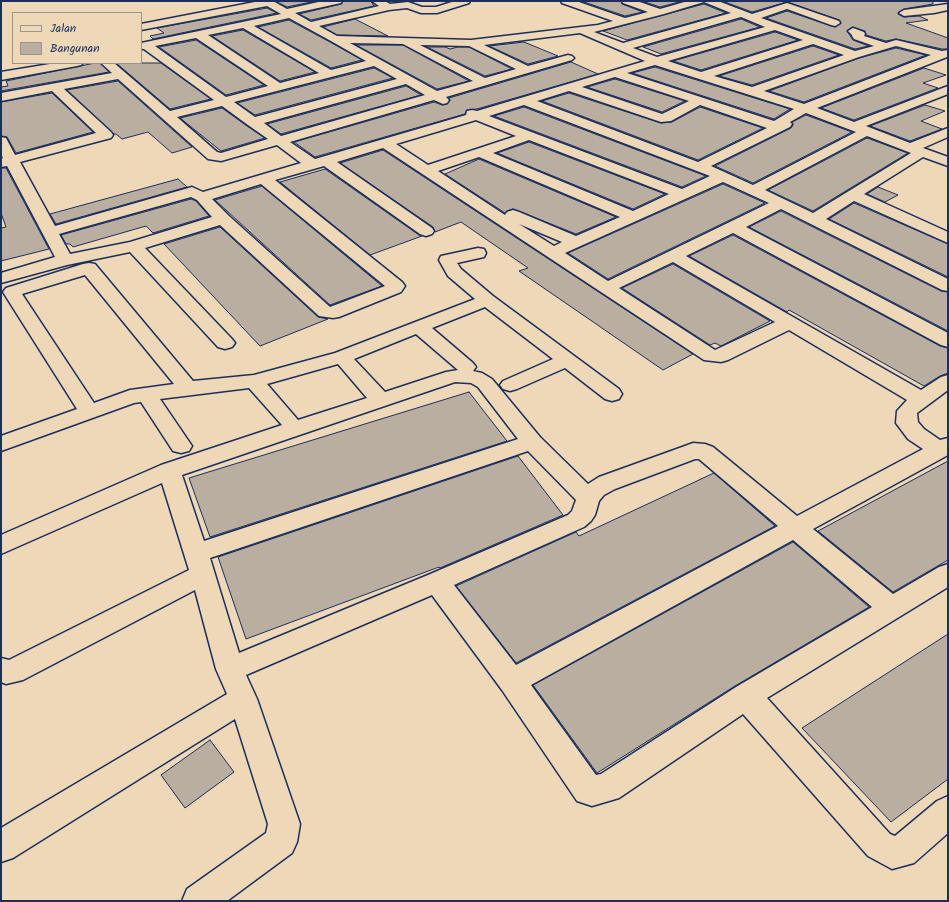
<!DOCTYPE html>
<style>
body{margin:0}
#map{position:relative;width:949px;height:902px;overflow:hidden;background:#eed8b7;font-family:Kalam,sans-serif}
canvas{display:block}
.frame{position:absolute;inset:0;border:2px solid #1b2f5e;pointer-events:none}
.legend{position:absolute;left:12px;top:12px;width:130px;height:52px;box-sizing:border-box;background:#eed8b7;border:1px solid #9a9493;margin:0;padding:5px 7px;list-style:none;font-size:12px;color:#1b2f5e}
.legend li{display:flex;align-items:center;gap:8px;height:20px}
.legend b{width:20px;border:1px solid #9a9493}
</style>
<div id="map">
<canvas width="949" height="902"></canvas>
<div class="frame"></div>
<ul class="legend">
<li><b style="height:5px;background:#eed8b7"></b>Jalan</li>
<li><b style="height:11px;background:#baaea1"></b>Bangunan</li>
</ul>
</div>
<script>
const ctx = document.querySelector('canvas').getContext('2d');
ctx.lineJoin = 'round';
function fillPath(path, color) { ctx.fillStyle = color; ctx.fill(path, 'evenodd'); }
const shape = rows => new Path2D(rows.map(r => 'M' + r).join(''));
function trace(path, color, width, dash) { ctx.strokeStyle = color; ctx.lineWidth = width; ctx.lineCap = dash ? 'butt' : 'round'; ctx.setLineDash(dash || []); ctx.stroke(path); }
const building = shape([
 [281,1,316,1,287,7,277,2,281,1],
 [343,1,371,1,374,6,311,20,299,14,341,4,343,1],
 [581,1,621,1,622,4,643,12,625,16,581,1],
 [642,1,683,1,660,7,642,1],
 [722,1,933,1,933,4,904,9,898,14,904,17,919,16,928,20,906,23,948,38,948,49,942,49,896,39,886,41,866,35,865,31,852,27,847,31,853,40,869,46,855,49,766,18,787,11,835,27,841,23,839,20,787,2,752,12,722,1],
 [704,4,726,13,627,40,603,31,704,4],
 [267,8,277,13,153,39,150,36,164,33,157,28,267,8],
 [355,19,388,36,337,35,323,27,355,19],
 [741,19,760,27,661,54,643,47,741,19],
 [289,20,330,42,362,60,331,68,258,27,289,20],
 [243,30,315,72,280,81,212,36,243,30],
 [775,32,798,40,701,70,673,61,775,32],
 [196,40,264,85,226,95,159,47,196,40],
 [524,42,558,56,528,64,489,46,524,42],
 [356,45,403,45,469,81,437,89,356,45],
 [813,46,839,55,752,85,719,76,813,46],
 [427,47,445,47,450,49,458,47,469,47,512,69,485,76,427,47],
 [896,48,926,55,804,102,769,91,859,58,896,48],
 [571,62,598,74,477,109,467,110,465,114,315,157,294,142,434,102,442,105,447,104,450,100,449,98,571,62],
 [95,63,100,63,109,72,1,91,1,87,8,86,6,81,95,63],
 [116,63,161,63,211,99,170,109,116,63],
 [655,67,790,109,774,119,632,73,655,67],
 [374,68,393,78,255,115,237,103,374,68],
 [924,68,946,75,923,83,938,88,854,120,821,108,924,68],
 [615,79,685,101,662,112,587,87,615,79],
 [118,81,192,147,172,153,148,132,122,139,116,134,114,134,67,90,118,81],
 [406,86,421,95,281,134,267,124,406,86],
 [52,93,93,132,16,153,7,137,1,136,1,102,52,93],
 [569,93,661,123,672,122,700,107,763,128,698,160,542,101,569,93],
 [925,105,945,111,921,121,942,129,910,141,870,126,925,105],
 [524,107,706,176,682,187,494,116,524,107],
 [222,108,247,126,265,138,221,151,180,118,222,108],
 [806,115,852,132,753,183,715,166,791,128,793,125,792,122,806,115],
 [867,138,908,153,813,211,768,190,867,138],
 [529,142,665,194,633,209,497,153,529,142],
 [383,150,693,354,663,370,519,271,528,268,461,222,435,232,433,227,340,163,383,150],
 [479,159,616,217,576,234,513,209,507,211,505,213,445,174,479,159],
 [1,168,6,168,49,249,1,261,1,228,6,227,1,213,1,168],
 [325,169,419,235,422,236,370,255,280,182,325,169],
 [178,179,187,187,56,224,50,214,178,179],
 [723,184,765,203,608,279,568,253,723,184],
 [262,186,382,286,330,305,215,200,262,186],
 [878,187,898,195,885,202,867,194,878,187],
 [191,199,196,201,209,216,153,233,146,226,73,247,70,244,66,244,61,235,191,199],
 [854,203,948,244,948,277,829,219,854,203],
 [781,211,941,291,948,292,948,331,749,227,781,211],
 [220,227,318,317,328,319,260,346,164,244,220,227],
 [733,235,940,346,948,348,948,373,940,376,924,386,789,310,787,312,689,256,733,235],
 [673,264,770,321,721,346,715,343,710,345,622,288,673,264],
 [469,392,507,441,210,537,189,478,469,392],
 [518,456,563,515,440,568,439,567,246,639,218,557,518,456],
 [948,461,948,560,893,592,818,531,948,461],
 [714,473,775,526,516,663,456,586,576,532,579,536,714,473],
 [793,542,869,607,735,686,597,773,533,685,793,542],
 [948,634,948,779,891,822,802,728,948,634],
 [210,740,234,772,185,808,161,775,210,740]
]);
fillPath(building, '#baaea1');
trace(building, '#1b2f5e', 1);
const minor = shape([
 [260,1,273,1,287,9,323,1,342,1,341,3,295,13,311,22,379,6,372,1,385,1,390,4,408,2,422,7,436,7,455,1,470,1,469,3,437,13,421,13,407,8,389,10,319,26,337,36,471,40,598,25,613,21,562,3,561,1,576,1,625,18,648,12,623,3,622,1,637,1,660,9,688,1,718,1,752,14,787,3,839,21,840,23,835,26,831,25,787,9,761,18,855,51,874,46,854,39,852,36,852,35,848,31,853,28,864,32,865,34,864,36,886,43,896,40,942,51,948,50,947,57,817,108,854,122,948,86,948,94,866,126,910,143,948,128,948,137,923,148,948,157,948,166,923,157,864,194,948,232,948,243,854,201,826,219,948,279,948,291,942,290,781,209,746,227,948,333,948,347,941,345,733,233,686,256,921,390,941,377,948,375,948,390,917,413,918,422,924,429,940,440,948,438,948,455,813,529,893,594,939,567,948,564,948,587,767,698,890,834,895,836,937,801,948,796,948,833,914,863,892,869,868,856,743,714,619,798,592,806,577,801,502,690,432,595,246,675,257,699,300,824,297,842,292,853,227,901,182,901,187,889,266,833,268,824,235,719,13,858,1,862,1,828,227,694,216,669,195,590,23,680,6,684,1,682,1,658,9,660,189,570,162,483,1,554,1,535,161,465,282,425,249,388,160,399,192,446,189,451,181,453,173,451,141,402,134,403,1,451,1,436,77,409,3,292,6,288,83,264,89,263,95,264,193,381,254,375,335,353,475,299,448,276,439,260,441,256,478,248,484,249,486,253,484,257,457,263,461,269,493,296,619,389,622,394,619,399,612,401,605,399,565,368,517,389,510,391,503,389,500,385,503,381,553,359,485,307,432,328,473,363,476,367,473,371,482,373,492,379,540,437,588,484,599,477,685,446,693,443,705,444,713,447,797,516,923,449,908,439,896,423,897,411,907,400,789,330,728,360,721,362,704,360,383,148,337,162,432,228,434,231,432,234,426,236,420,234,324,166,275,180,402,282,405,286,401,292,339,317,333,318,319,316,220,225,145,248,232,339,235,343,232,347,225,349,218,347,130,252,67,265,1,283,1,273,55,257,7,166,1,167,1,159,3,158,1,154,1,137,6,138,15,155,96,133,52,91,1,101,1,93,112,73,101,63,114,63,170,111,214,100,144,49,141,49,141,43,281,14,267,6,141,30,141,24,260,1],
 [704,2,731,13,623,43,594,32,664,14,704,2],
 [741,17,765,27,657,57,633,48,741,17],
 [289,18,331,41,366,61,331,70,254,26,289,18],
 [243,28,319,73,280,83,208,35,243,28],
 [775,30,803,40,701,72,668,61,775,30],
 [580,33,645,61,477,111,472,110,467,111,466,115,315,159,290,142,434,100,443,104,447,103,449,100,446,97,572,60,574,58,572,56,568,55,528,66,484,45,580,33],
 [196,38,268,86,226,97,155,46,196,38],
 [350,43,403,44,473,81,437,91,350,43],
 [813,44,844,55,752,87,714,76,813,44],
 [420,45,469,46,516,69,485,78,420,45],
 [896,46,931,55,804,104,764,91,859,57,896,46],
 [655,65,794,109,774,121,627,73,655,65],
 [374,66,397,79,255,117,234,102,374,66],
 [615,77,689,101,662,114,582,87,615,77],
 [118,79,208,159,221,161,277,145,301,163,203,192,192,187,55,226,20,162,111,138,113,135,111,132,64,89,118,79],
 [406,84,425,95,281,136,264,123,406,84],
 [569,91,661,122,671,121,700,105,767,128,698,162,537,101,569,91],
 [524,105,710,176,682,189,489,116,524,105],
 [222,106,248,125,268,139,221,153,217,152,177,117,222,106],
 [806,113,856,132,753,185,711,166,790,127,792,124,790,122,806,113],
 [476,120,516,136,428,165,396,144,476,120],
 [867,136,911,153,813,213,765,190,867,136],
 [529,140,669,194,633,211,493,153,529,140],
 [479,157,620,217,576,236,519,212,513,210,507,212,505,215,438,171,479,157],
 [723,182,769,203,608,281,565,253,723,182],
 [261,184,385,286,330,307,229,216,212,199,261,184],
 [191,197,197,200,212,217,130,242,70,254,59,234,191,197],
 [519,224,562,242,554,246,519,224],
 [673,262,775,322,715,350,619,288,673,262],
 [85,275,174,384,130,390,94,403,22,294,85,275],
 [416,334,458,370,446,372,385,392,354,359,416,334],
 [338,364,367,398,298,420,267,384,338,364],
 [455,382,471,383,478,387,518,439,204,541,182,475,455,382],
 [528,451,576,500,572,511,568,515,428,575,239,653,210,558,528,451],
 [695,459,699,459,778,526,516,665,454,585,584,527,591,521,595,515,599,501,604,495,615,489,695,459],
 [793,540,872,607,736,687,601,774,596,775,531,685,793,540],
 [948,4,948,10,934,13,904,16,899,13,904,10,948,4],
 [56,63,83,63,81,65,77,66,1,80,1,72,56,63]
]);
trace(minor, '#1b2f5e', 3);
fillPath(minor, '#eed8b7');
</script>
